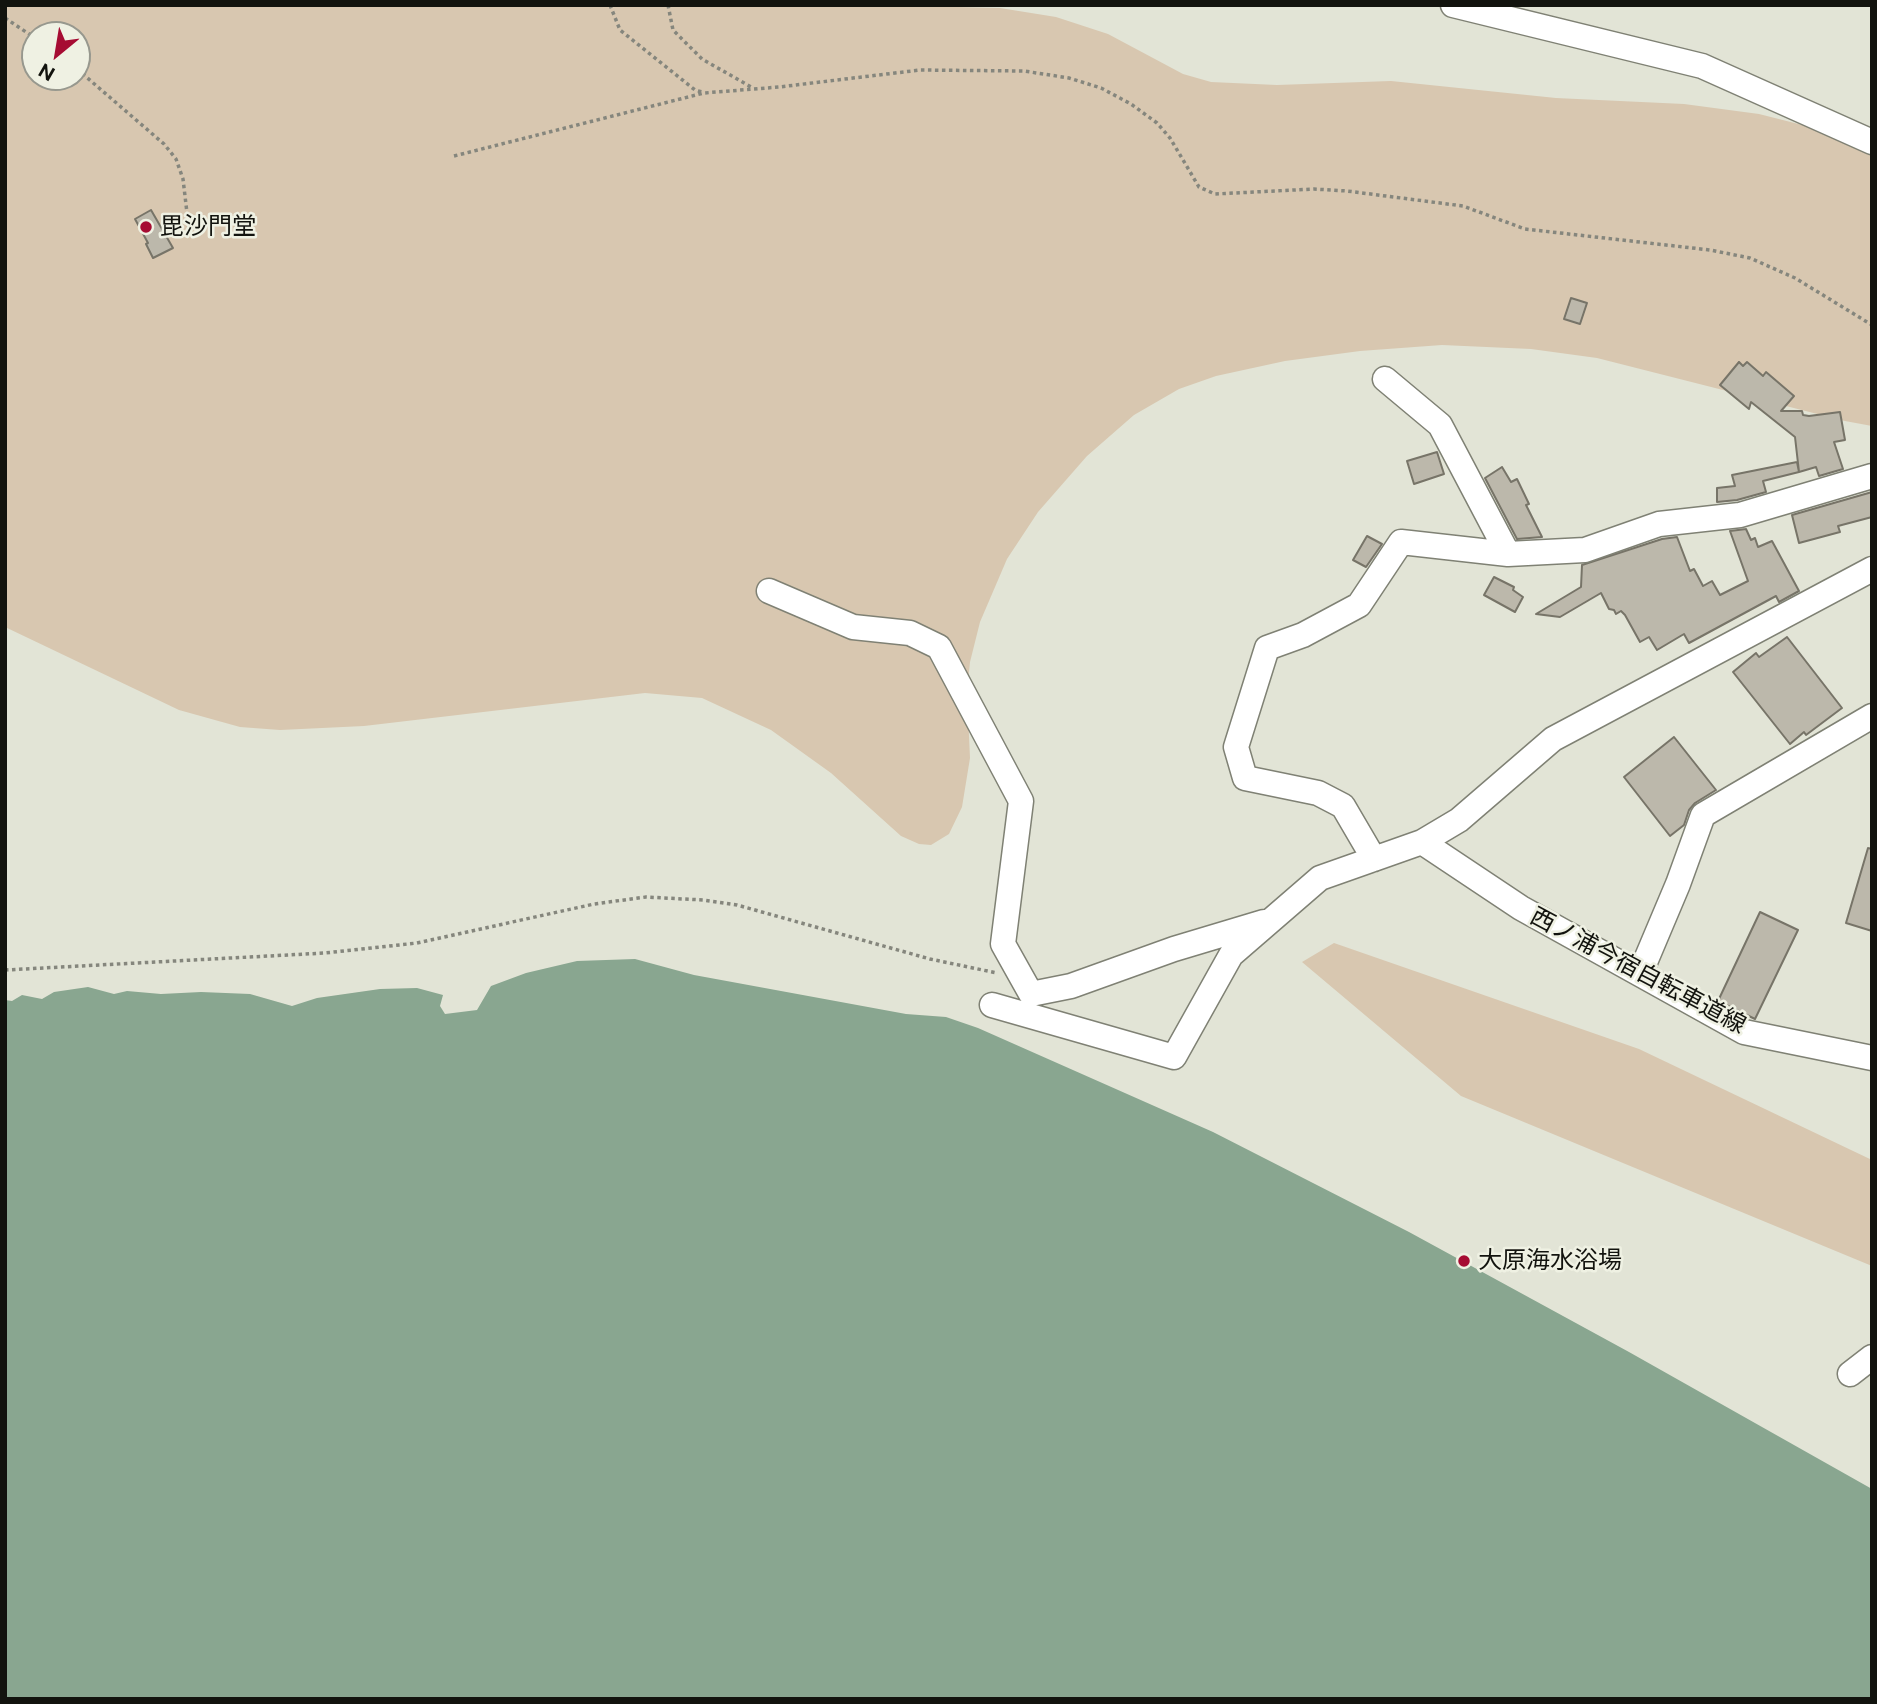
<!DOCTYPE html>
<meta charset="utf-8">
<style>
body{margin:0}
#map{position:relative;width:1877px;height:1704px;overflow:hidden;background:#e2e4d6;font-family:"Public Sans",sans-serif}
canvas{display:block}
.frame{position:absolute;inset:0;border:7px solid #12130e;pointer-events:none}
.north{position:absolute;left:21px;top:21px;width:70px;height:70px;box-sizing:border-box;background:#eff1e3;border:2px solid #97988e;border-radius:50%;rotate:210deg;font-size:19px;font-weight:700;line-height:28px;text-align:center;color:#12130e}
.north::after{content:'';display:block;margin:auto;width:24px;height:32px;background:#a60c33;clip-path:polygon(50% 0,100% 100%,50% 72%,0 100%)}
</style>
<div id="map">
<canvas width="1877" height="1704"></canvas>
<div class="frame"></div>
<div class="north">N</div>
</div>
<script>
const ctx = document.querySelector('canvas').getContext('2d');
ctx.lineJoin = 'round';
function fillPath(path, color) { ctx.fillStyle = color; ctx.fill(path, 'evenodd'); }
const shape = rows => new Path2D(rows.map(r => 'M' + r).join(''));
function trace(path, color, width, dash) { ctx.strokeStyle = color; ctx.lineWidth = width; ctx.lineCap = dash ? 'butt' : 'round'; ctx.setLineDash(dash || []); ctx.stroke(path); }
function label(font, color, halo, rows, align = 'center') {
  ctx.font = font + ' "Public Sans","Noto Sans JP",sans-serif'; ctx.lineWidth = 5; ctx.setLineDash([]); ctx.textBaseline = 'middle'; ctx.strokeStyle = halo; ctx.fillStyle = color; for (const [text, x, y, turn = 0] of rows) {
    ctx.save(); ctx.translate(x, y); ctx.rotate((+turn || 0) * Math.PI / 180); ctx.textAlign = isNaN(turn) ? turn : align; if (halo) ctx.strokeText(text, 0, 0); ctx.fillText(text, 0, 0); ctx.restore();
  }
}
fillPath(shape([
 [5,5,874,5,1000,8,1056,17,1108,34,1183,74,1211,82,1277,85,1391,81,1556,98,1684,104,1759,114,1830,132,1872,152,1872,426,1845,421,1597,358,1531,349,1442,345,1360,351,1285,361,1216,376,1179,389,1134,415,1087,456,1038,512,1007,559,980,622,970,662,967,692,970,758,962,807,949,834,931,845,919,844,901,836,831,773,771,730,702,698,645,693,364,726,280,730,240,727,179,710,5,627],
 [35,35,77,35,77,77,35,77],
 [1334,943,1639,1049,1872,1160,1872,1266,1461,1096,1302,962]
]), '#d8c7b0');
fillPath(shape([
 [635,959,694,975,906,1014,946,1017,978,1028,1213,1132,1409,1232,1629,1352,1872,1489,1872,1699,5,1699,5,1000,12,1001,22,995,42,999,54,992,88,987,114,994,127,991,161,994,201,992,250,994,292,1006,317,998,380,989,417,988,443,995,440,1006,445,1014,477,1010,491,986,526,973,577,961]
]), '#89a690');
const building = shape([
 [151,210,173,248,153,258,146,244,148,243,135,219,151,210],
 [1571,298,1587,303,1580,324,1564,319,1571,298],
 [1739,362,1743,366,1747,362,1763,376,1766,372,1794,396,1781,411,1802,411,1803,415,1809,416,1840,412,1845,440,1834,442,1843,469,1819,476,1816,467,1799,472,1795,437,1751,402,1749,409,1720,385,1739,362],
 [1437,452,1444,474,1414,484,1407,461,1437,452],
 [1797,462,1799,472,1763,481,1766,492,1737,500,1717,502,1717,488,1735,486,1732,475,1797,462],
 [1502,467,1511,482,1517,479,1529,504,1526,505,1542,537,1517,539,1485,478,1502,467],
 [1872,492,1872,517,1838,526,1840,532,1799,543,1792,515,1872,492],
 [1746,529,1751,540,1755,538,1758,547,1772,541,1799,591,1779,602,1776,596,1689,643,1684,634,1657,650,1649,637,1640,642,1625,615,1621,611,1616,614,1614,610,1609,609,1601,593,1560,617,1536,614,1581,587,1582,565,1662,539,1677,537,1690,571,1694,569,1703,586,1712,581,1720,595,1748,581,1730,531,1746,529],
 [1367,536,1382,544,1366,567,1353,560,1367,536],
 [1494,577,1514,587,1513,590,1523,597,1515,612,1484,595,1494,577],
 [1787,637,1842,708,1806,735,1804,732,1790,744,1733,672,1756,653,1759,657,1787,637],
 [1674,737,1716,790,1695,803,1689,810,1684,825,1670,836,1624,777,1674,737],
 [1868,848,1872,849,1872,931,1846,923,1868,848],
 [1760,912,1798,930,1755,1019,1718,1001,1760,912]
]);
fillPath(building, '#bcb8ab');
trace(building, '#777468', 2);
const minor = shape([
 [1453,5,1702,66,1872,142],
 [1385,379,1440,425,1508,554],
 [769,591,853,627,910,633,939,647,1021,801,1003,944,1031,994,1071,986,1174,949,1264,922],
 [1422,842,1521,908,1744,1032,1872,1058],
 [1374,859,1343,806,1318,793,1245,778,1236,747,1267,648,1303,635,1359,605,1401,542,1508,554,1585,550,1659,524,1740,515,1872,476],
 [1640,974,1678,884,1703,815,1872,716],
 [992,1005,1174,1057,1231,955,1320,878,1422,842,1459,820,1553,739,1872,569],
 [1850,1374,1872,1357]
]);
trace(minor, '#7f8174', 27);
trace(shape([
 [610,5,620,30,695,90,702,92],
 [668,5,673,30,702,59,753,88],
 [5,18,35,38],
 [77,69,164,144,176,159,183,179,189,230],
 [454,156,704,93,779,87,920,70,1024,71,1069,78,1101,88,1131,104,1157,123,1170,138,1199,187,1215,194,1314,189,1347,191,1463,206,1525,229,1710,250,1750,258,1795,278,1872,325],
 [5,970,325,953,417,943,594,904,646,897,703,900,737,905,930,959,997,973]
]), '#85867d', 3.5, [3.5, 3.5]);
trace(minor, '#fff', 24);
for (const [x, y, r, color] of [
 [146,227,7,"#a60c33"],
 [1464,1261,7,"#a60c33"]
]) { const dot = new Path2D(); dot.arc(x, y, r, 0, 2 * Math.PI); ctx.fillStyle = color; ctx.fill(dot); trace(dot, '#eff1e3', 2.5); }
label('24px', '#12130e', '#eff1e3', [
 ["毘沙門堂",160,227],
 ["大原海水浴場",1478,1261]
], 'left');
label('24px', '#12130e', '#eff1e3', [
 ["西ノ浦今宿自転車道線",1638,971,28]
]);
</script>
